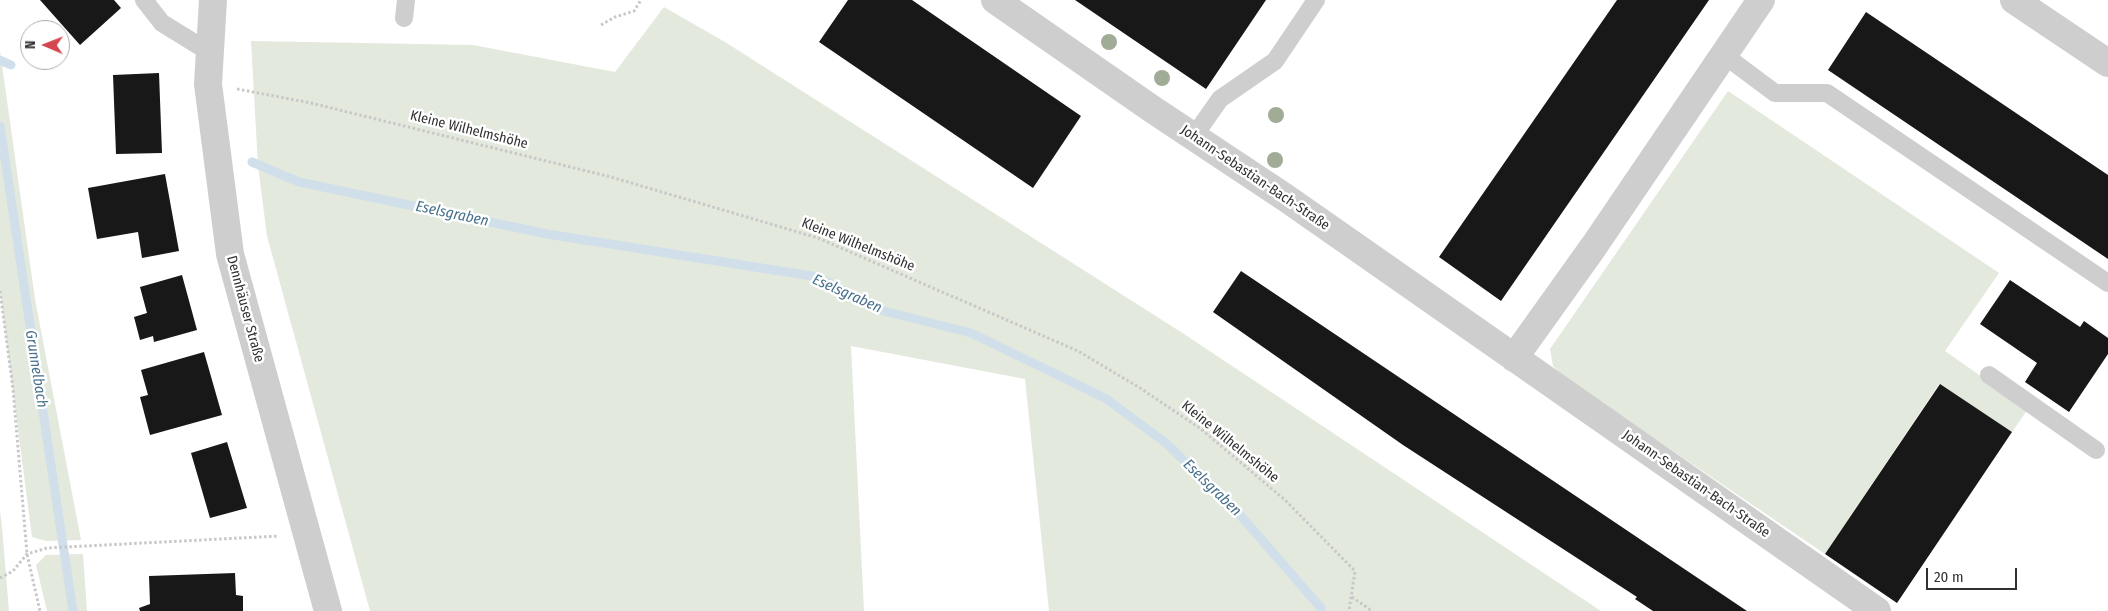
<!DOCTYPE html>
<meta charset="utf-8">
<style>
body{margin:0}
#map{position:relative;width:2108px;height:611px;overflow:hidden;background:#fff;font-family:"Fira Sans Condensed",sans-serif}
canvas{display:block}
.north{position:absolute;left:20px;top:20px;width:50px;height:50px;box-sizing:border-box;background:#fff;border:1px solid #adadad;border-radius:50%;rotate:271deg;font-size:14px;font-weight:700;line-height:20px;text-align:center;color:#313131}
.north::after{content:'';display:block;margin:auto;width:18px;height:22px;background:#d5474e;clip-path:polygon(50% 0,100% 100%,50% 72%,0 100%)}
.scale{position:absolute;left:1926px;top:568px;width:91px;height:22px;box-sizing:border-box;border:2px solid #313131;border-top:0;padding-left:6px;font-size:15px;line-height:18px;white-space:nowrap;color:#313131;-webkit-text-stroke:4px #fff;paint-order:stroke}
</style>
<div id="map">
<canvas width="2108" height="611"></canvas>
<div class="north">N</div>
<div class="scale">20 m</div>
</div>
<script>
const ctx = document.querySelector('canvas').getContext('2d');
ctx.lineJoin = 'round';
function fillPath(path, color) { ctx.fillStyle = color; ctx.fill(path, 'evenodd'); }
const shape = rows => new Path2D(rows.map(r => 'M' + r).join(''));
function trace(path, color, width, dash) { ctx.strokeStyle = color; ctx.lineWidth = width; ctx.lineCap = dash ? 'butt' : 'round'; ctx.setLineDash(dash || []); ctx.stroke(path); }
function label(font, color, halo, rows, align = 'center') {
  ctx.font = font + ' "Fira Sans Condensed",sans-serif'; ctx.lineWidth = 5; ctx.setLineDash([]); ctx.textBaseline = 'middle'; ctx.strokeStyle = halo; ctx.fillStyle = color; for (const [text, x, y, turn = 0] of rows) {
    ctx.save(); ctx.translate(x, y); ctx.rotate((+turn || 0) * Math.PI / 180); ctx.textAlign = isNaN(turn) ? turn : align; if (halo) ctx.strokeText(text, 0, 0); ctx.fillText(text, 0, 0); ctx.restore();
  }
}
fillPath(shape([
 [664,7,725,42,1184,334,1601,611,1049,611,1025,379,851,346,864,611,370,611,267,236,258,166,251,41,473,45,615,72],
 [0,51,35,299,81,540,46,541,32,537,0,291],
 [1728,91,1999,273,1945,351,2028,409,2012,432,1939,384,1825,554,1565,378,1553,366,1550,349],
 [0,511,2,527,9,611,0,611],
 [83,554,87,611,47,611,36,565,46,555]
]), '#e4e9de');
trace(shape([
 [0,60,11,65],
 [0,126,73,611],
 [252,162,299,182,547,234,818,277,880,310,971,333,1105,398,1166,443,1241,516,1321,608]
]), '#d0dfea', 9);
fillPath(shape([
 [40,0,114,0,121,8,80,45],
 [848,0,912,0,1081,116,1033,188,819,42],
 [1075,0,1266,0,1206,89],
 [1617,0,1709,0,1501,301,1439,257],
 [1866,12,2108,175,2108,259,1828,70],
 [159,73,162,153,116,154,113,75],
 [165,174,179,251,142,258,138,232,97,239,88,188],
 [1241,271,1665,556,1747,611,1653,611,1635,599,1637,597,1403,445,1213,312],
 [182,275,197,330,154,342,153,336,140,340,134,317,147,313,140,287],
 [2010,280,2080,327,2084,321,2108,338,2108,354,2069,412,2025,382,2037,363,1980,324],
 [204,352,222,415,150,435,140,397,148,395,141,370],
 [1940,384,2012,432,1897,603,1825,554],
 [227,442,247,508,210,518,191,453],
 [235,573,236,595,243,596,243,611,140,611,139,608,150,604,149,576]
]), '#181818');
trace(shape([
 [601,25,615,17,634,11,641,0],
 [237,89,311,103,611,177,818,238,1078,351,1140,388,1201,429,1285,500,1355,571,1349,611],
 [0,291,13,389,27,554,40,611],
 [0,578,13,571,27,554,47,548,279,536],
 [1352,597,1372,611]
]), '#c8c8c8', 3, [2.5, 2.5]);
trace(shape([
 [144,0,162,23,209,52],
 [404,18,406,0],
 [1724,55,1775,93,1827,93,2108,283],
 [1194,136,1220,99,1275,61,1316,0],
 [1989,375,2096,450]
]), '#cecece', 18);
trace(shape([
 [995,0,1152,109,1286,198,1877,611],
 [2014,0,2108,63],
 [1514,358,1594,246,1761,0]
]), '#cecece', 28);
trace(shape([
 [213,0,208,84,230,254,328,611]
]), '#cecece', 28);
ctx.fillStyle = '#a1ac97';
for (const [x, y] of [
 [1109,42],
 [1162,78],
 [1276,115],
 [1275,160]
]) { ctx.beginPath(); ctx.arc(x, y, 8, 0, 2 * Math.PI); ctx.fill(); }
label('14px', '#313131', '#fff', [
 ["Kleine Wilhelmshöhe",469,130,14],
 ["Johann-Sebastian-Bach-Straße",1255,178,34],
 ["Kleine Wilhelmshöhe",858,245,22],
 ["Dennhäuser Straße",245,309,75],
 ["Kleine Wilhelmshöhe",1230,442,39],
 ["Johann-Sebastian-Bach-Straße",1696,484,35]
]);
label('italic 15px', '#46708c', '#fff', [
 ["Eselsgraben",452,214,12],
 ["Eselsgraben",847,294,24],
 ["Grunnelbach",36,369,81],
 ["Eselsgraben",1212,488,44]
]);
</script>
